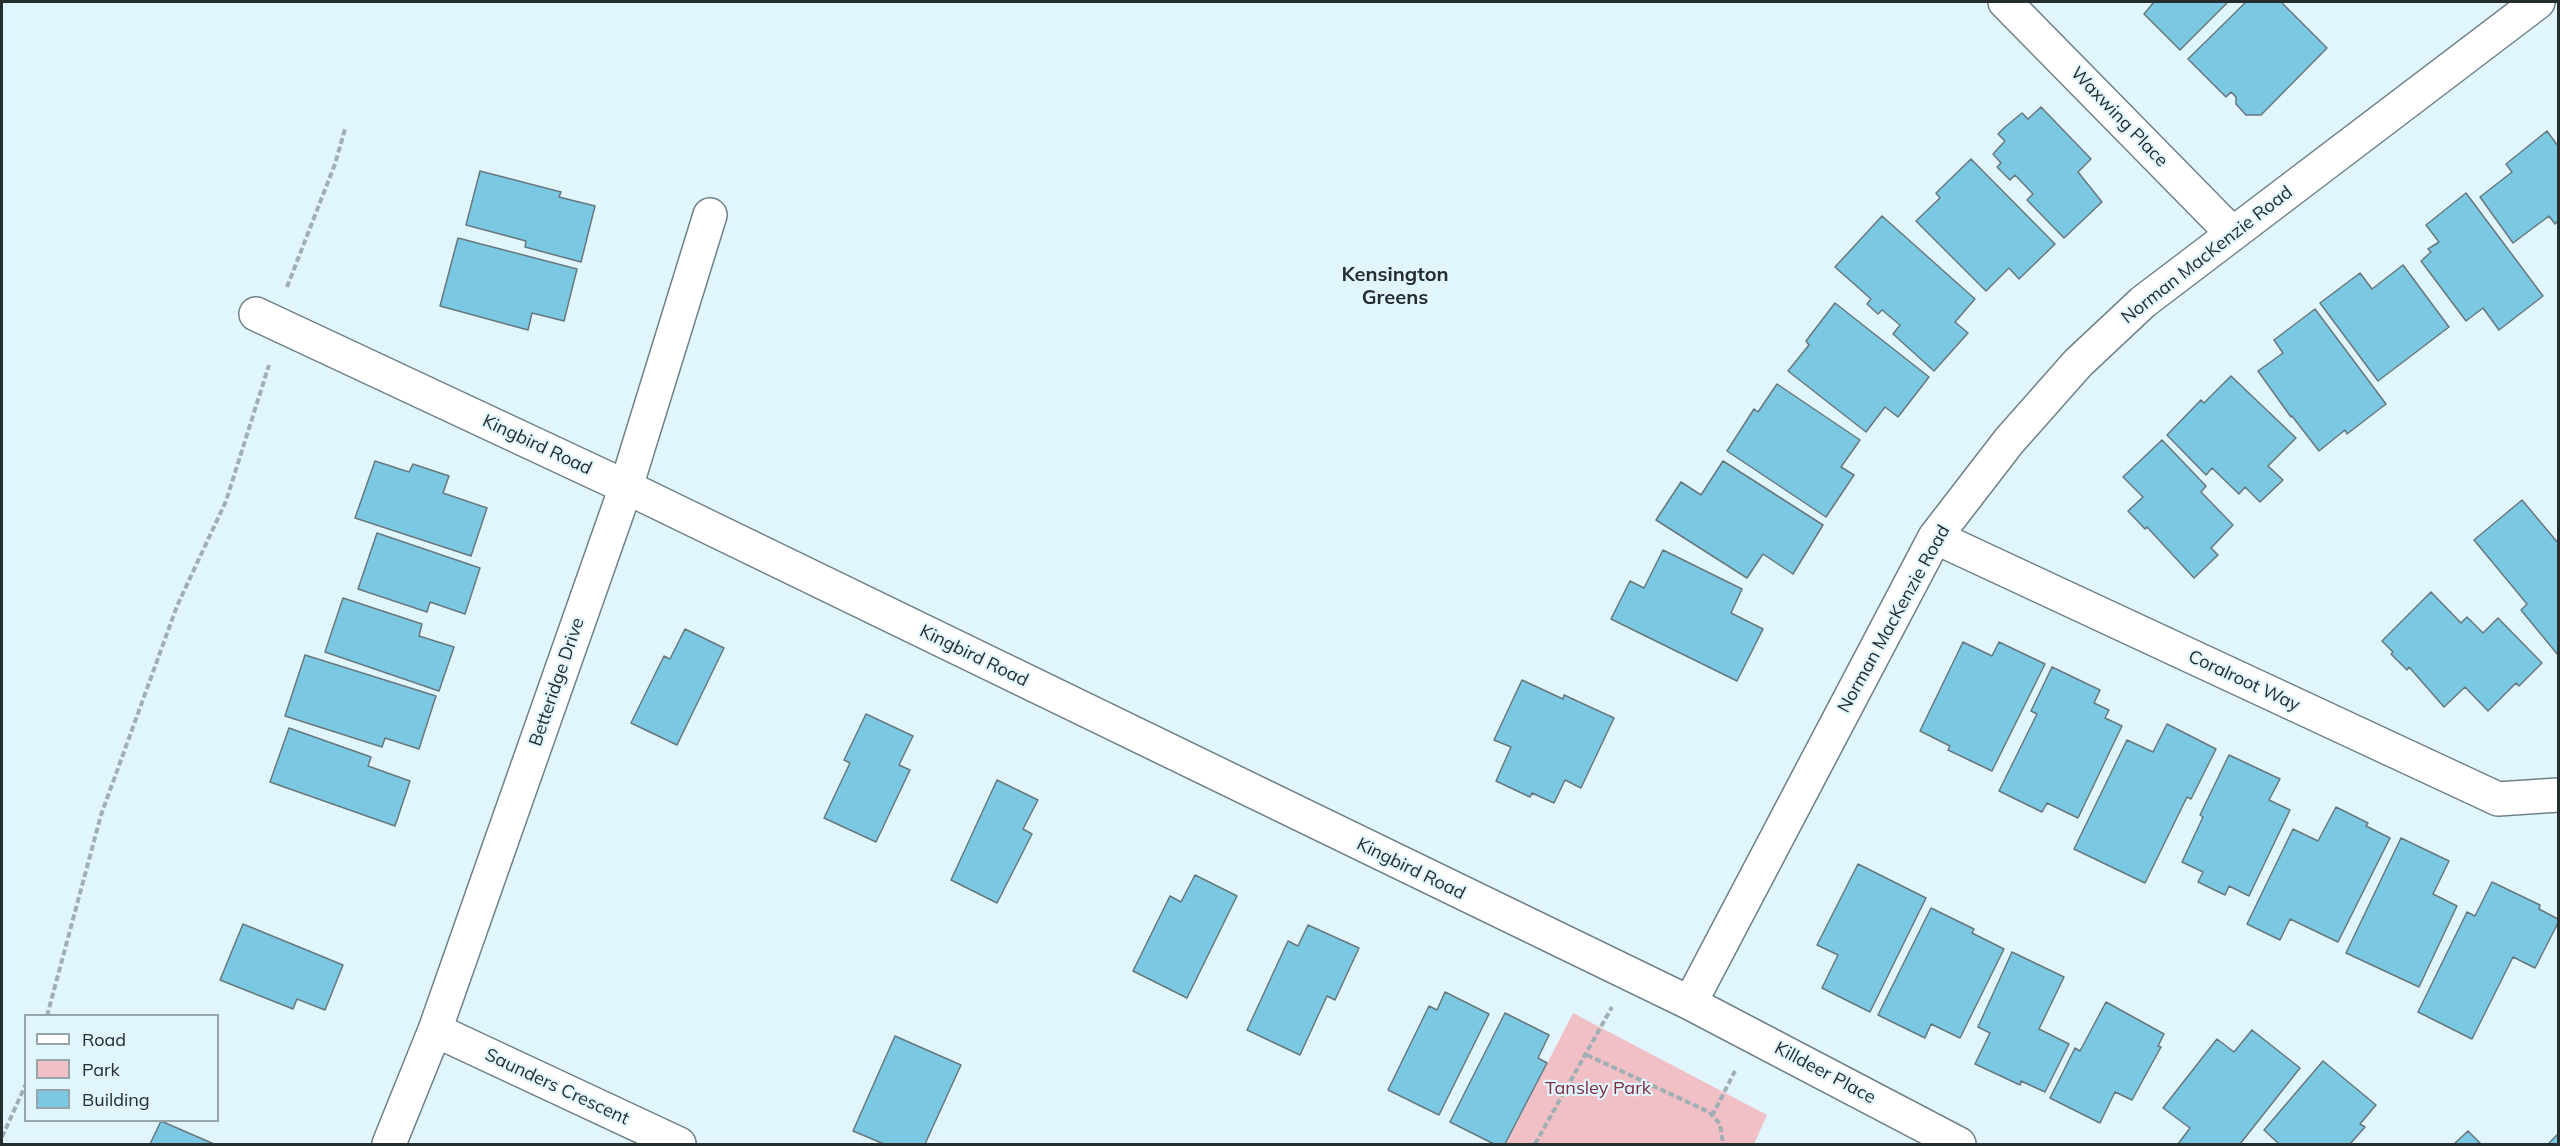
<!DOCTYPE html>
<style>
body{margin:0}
#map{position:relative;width:2560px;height:1146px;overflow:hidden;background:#e1f5fc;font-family:Mulish,sans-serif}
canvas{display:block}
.frame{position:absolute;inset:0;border:3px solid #252d2f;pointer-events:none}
.legend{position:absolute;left:24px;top:1014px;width:195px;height:108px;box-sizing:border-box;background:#e1f5fc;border:2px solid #96a5aa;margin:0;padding:8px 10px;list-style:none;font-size:18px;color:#252d2f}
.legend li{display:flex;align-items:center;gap:12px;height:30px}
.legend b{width:30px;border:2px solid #96a5aa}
</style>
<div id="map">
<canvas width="2560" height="1146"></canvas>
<div class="frame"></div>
<ul class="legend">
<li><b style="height:8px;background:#fff"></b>Road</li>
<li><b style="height:16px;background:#f1bfc6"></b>Park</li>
<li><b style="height:16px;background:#7bc8e3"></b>Building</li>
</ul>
</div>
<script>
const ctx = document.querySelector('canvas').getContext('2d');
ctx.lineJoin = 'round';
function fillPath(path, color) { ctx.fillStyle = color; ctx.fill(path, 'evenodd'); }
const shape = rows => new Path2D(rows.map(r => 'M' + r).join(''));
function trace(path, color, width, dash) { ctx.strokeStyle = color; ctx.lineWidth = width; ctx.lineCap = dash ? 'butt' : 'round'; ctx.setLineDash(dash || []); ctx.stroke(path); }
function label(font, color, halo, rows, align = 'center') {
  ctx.font = font + ' Mulish,sans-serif'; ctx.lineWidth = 4.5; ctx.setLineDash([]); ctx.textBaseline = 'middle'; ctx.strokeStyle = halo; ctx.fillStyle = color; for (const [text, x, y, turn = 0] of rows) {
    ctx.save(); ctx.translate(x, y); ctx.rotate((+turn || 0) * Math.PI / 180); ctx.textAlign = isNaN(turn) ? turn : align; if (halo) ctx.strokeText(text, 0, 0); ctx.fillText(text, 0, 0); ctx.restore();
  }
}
fillPath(shape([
 [1573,1013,1767,1115,1754,1144,1506,1144]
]), '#f1bfc6');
const building = shape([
 [2154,2,2228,2,2180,50,2144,14,2154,2],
 [2246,2,2281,2,2327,48,2261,115,2246,115,2236,104,2236,97,2231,92,2226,97,2188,59,2246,2],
 [2041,107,2091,159,2078,172,2102,202,2064,238,2027,200,2033,194,2015,175,2010,180,1997,167,2001,163,1993,154,2005,141,1998,134,2005,127,2022,113,2028,119,2041,107],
 [2547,131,2558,146,2558,221,2555,224,2549,216,2513,243,2480,197,2512,172,2506,164,2547,131],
 [1971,159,2055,244,2019,279,2009,268,1986,291,1916,221,1940,198,1936,193,1971,159],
 [480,171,561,192,559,197,595,206,581,262,525,247,526,241,466,225,480,171],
 [2466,193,2543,296,2499,330,2483,308,2466,321,2421,261,2431,252,2428,249,2439,242,2426,225,2466,193],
 [1882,216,1975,299,1955,322,1968,333,1934,371,1893,334,1900,325,1882,310,1878,314,1867,304,1871,299,1835,267,1882,216],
 [458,238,577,269,564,321,532,313,528,330,440,306,458,238],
 [2403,265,2449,327,2378,381,2320,303,2360,273,2372,289,2403,265],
 [1835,303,1929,377,1898,417,1885,407,1866,432,1788,371,1809,345,1806,341,1835,303],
 [2315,309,2386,404,2347,434,2345,430,2319,451,2292,416,2291,417,2258,371,2283,353,2274,340,2315,309],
 [2231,376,2296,438,2268,466,2283,480,2260,502,2245,487,2239,494,2212,468,2206,475,2167,435,2201,400,2204,403,2231,376],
 [1777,384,1860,440,1841,467,1854,475,1826,517,1727,451,1754,409,1758,412,1777,384],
 [2162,440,2206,486,2201,492,2233,525,2211,548,2218,555,2194,578,2147,527,2145,529,2128,511,2143,497,2123,477,2162,440],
 [375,461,409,472,413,464,449,476,443,493,487,508,471,556,355,518,375,461],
 [1723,461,1823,525,1793,574,1763,554,1747,578,1656,520,1681,482,1701,495,1723,461],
 [2522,500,2558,543,2558,655,2521,610,2527,604,2474,540,2522,500],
 [377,533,480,568,465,614,430,602,427,612,358,589,377,533],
 [1663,550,1742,589,1731,613,1763,629,1737,681,1611,619,1630,581,1644,588,1663,550],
 [2431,592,2461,623,2467,617,2483,633,2498,618,2542,663,2519,686,2516,683,2488,711,2465,687,2444,707,2409,667,2407,670,2391,654,2393,652,2382,641,2431,592],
 [343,598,422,624,419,636,454,647,439,691,325,652,343,598],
 [685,629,724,648,677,745,631,723,664,656,670,659,685,629],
 [1963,642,1992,656,1999,642,2045,664,1992,771,1948,750,1950,746,1920,731,1963,642],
 [305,655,436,696,419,749,385,738,382,747,285,716,305,655],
 [2052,667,2100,690,2094,703,2109,710,2105,718,2122,726,2078,818,2047,803,2042,812,1999,791,2037,714,2031,711,2052,667],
 [1522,680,1563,699,1564,695,1614,718,1581,788,1565,780,1554,803,1532,793,1530,797,1496,781,1511,747,1494,740,1522,680],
 [866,714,913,736,899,765,910,770,876,842,824,818,850,763,844,760,866,714],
 [2167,724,2216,749,2191,799,2187,797,2145,883,2074,849,2127,740,2153,752,2167,724],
 [289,728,371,757,368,766,410,781,395,826,270,782,289,728],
 [2229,755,2280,779,2269,800,2290,810,2249,896,2229,886,2225,895,2198,882,2203,872,2182,862,2203,817,2200,815,2229,755],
 [997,780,1038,800,1023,829,1032,834,997,903,951,880,997,780],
 [2336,807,2368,823,2366,826,2390,838,2338,942,2290,919,2280,940,2247,924,2293,829,2318,841,2336,807],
 [2401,838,2449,861,2433,894,2457,906,2419,987,2346,953,2401,838],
 [1858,864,1926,898,1870,1012,1822,988,1838,955,1817,945,1858,864],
 [1195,875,1237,896,1187,998,1133,971,1170,896,1181,902,1195,875],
 [2492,882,2540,905,2539,909,2558,919,2558,923,2535,968,2513,957,2472,1039,2418,1012,2467,912,2475,916,2492,882],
 [1931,908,1974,929,1972,933,2004,949,1960,1038,1931,1024,1925,1038,1878,1015,1931,908],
 [243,924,343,965,325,1010,297,999,293,1009,220,980,243,924],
 [1308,925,1359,948,1335,1000,1327,996,1300,1055,1247,1030,1288,941,1298,946,1308,925],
 [2012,952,2064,977,2039,1029,2069,1044,2045,1092,2021,1081,2020,1085,1975,1064,1990,1033,1978,1027,2012,952],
 [1445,992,1489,1014,1439,1115,1388,1090,1429,1006,1437,1010,1445,992],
 [2106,1002,2164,1034,2158,1046,2161,1047,2132,1100,2115,1092,2100,1123,2050,1098,2075,1048,2080,1051,2106,1002],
 [1505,1013,1549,1035,1538,1058,1547,1063,1505,1144,1494,1144,1450,1122,1505,1013],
 [2252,1030,2300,1068,2240,1144,2178,1144,2190,1128,2163,1108,2217,1039,2234,1052,2252,1030],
 [895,1036,961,1065,925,1144,884,1144,853,1131,895,1036],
 [2323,1061,2376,1105,2360,1124,2365,1127,2350,1144,2279,1144,2264,1130,2323,1061],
 [161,1121,214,1144,150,1144,161,1121],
 [2468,1131,2481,1144,2454,1144,2468,1131],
 [2558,1134,2558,1144,2548,1144,2558,1134]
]);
fillPath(building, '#7bc8e3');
trace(building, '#66787e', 1.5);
const minor = shape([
 [2005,2,2232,233],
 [256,314,626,487,1690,1003,1959,1144],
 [1935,537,2498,799,2558,795],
 [1690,1003,1935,537,2009,441,2078,363,2143,302,2538,2],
 [435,1030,679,1144],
 [389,1144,435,1030,626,487,710,215]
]);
trace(minor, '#6f8188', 36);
trace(shape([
 [287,287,335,164,345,129],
 [47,1016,101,815,177,606,226,501,269,365],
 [1587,1055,1709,1112,1720,1124,1723,1144],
 [1712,1116,1735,1071],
 [2,1137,26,1084],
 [1535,1144,1612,1007]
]), '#9fafb4', 4, [6, 3]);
trace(minor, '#fff', 33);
label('18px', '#252d2f', '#e1f5fc', [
 ["Waxwing Place",2119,117,46],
 ["Norman MacKenzie Road",2207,255,-38],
 ["Kingbird Road",537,445,25],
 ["Norman MacKenzie Road",1894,619,-61],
 ["Kingbird Road",974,656,26],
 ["Coralroot Way",2244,681,25],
 ["Betteridge Drive",557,682,-71],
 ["Kingbird Road",1411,869,26],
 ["Killdeer Place",1825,1073,28],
 ["Saunders Crescent",557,1087,25]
]);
label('18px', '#7d2b3f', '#e1f5fc', [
 ["Tansley Park",1598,1089]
]);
label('bold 20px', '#252d2f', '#e1f5fc', [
 ["Kensington",1395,275],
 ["Greens",1395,298]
]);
</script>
